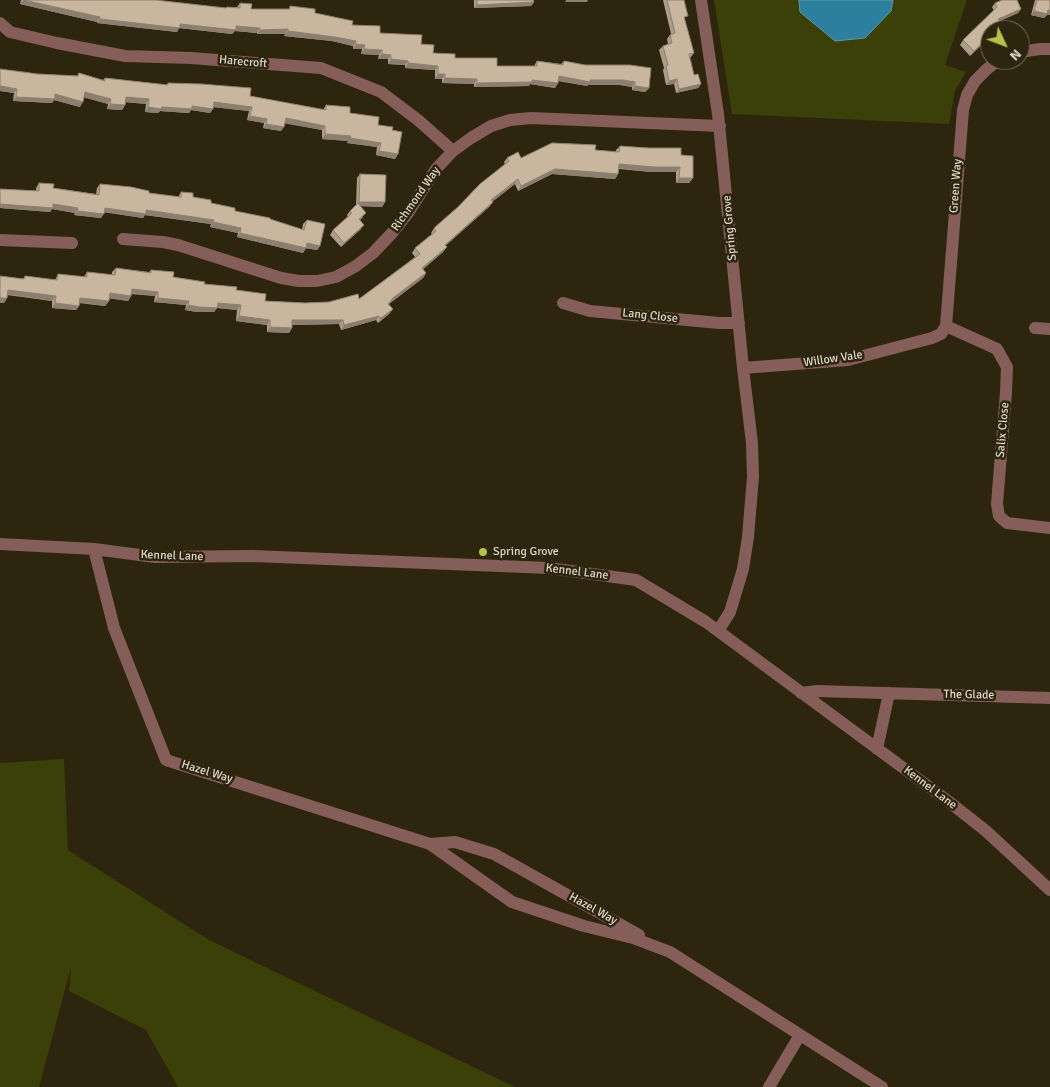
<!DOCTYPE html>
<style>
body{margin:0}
#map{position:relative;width:1050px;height:1087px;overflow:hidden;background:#2e250e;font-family:Signika,sans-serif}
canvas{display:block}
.north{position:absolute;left:980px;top:20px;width:50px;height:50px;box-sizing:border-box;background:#2e250e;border:1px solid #746c59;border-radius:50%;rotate:133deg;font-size:14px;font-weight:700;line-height:20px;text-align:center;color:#dcd6c9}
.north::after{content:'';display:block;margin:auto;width:18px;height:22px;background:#b5c24a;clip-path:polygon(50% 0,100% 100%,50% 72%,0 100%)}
</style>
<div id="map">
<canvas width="1050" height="1087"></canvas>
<div class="north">N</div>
</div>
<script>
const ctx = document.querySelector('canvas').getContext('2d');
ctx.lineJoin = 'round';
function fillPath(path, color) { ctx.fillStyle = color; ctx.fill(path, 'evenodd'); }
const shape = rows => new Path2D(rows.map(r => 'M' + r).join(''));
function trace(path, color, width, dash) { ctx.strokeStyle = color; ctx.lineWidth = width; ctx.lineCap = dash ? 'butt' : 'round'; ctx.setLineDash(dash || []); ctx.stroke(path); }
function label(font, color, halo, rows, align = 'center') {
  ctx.font = font + ' Signika,sans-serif'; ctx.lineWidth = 5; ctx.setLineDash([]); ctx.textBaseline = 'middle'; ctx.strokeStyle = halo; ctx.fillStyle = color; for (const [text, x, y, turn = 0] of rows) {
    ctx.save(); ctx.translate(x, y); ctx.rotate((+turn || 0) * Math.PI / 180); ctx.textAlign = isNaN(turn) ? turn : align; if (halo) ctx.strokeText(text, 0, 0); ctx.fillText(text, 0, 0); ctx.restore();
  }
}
fillPath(shape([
 [714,0,967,0,945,65,966,72,955,91,949,124,732,114],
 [64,759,68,850,209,940,515,1087,178,1087,146,1030,69,991,71,967,39,1087,0,1087,0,763]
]), '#3b3f08');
const water = shape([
 [799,0,893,0,891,11,865,38,835,41,800,12,799,0]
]);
fillPath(water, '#2c7f9d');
trace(water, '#6199aa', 1);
trace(shape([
 [701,0,718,114,743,368,752,443,753,477,748,537,743,569,730,612,718,631],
 [0,23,10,32,57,43,125,56,191,58,321,68,381,92,418,120,453,151],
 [1020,52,1040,49,1050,49],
 [123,239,163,242,178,245,281,278,299,281,317,281,336,277,356,266,373,253,392,233,408,213,436,169,453,151,471,138,491,126,510,120,531,118,720,126],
 [0,240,72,243],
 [563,303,590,311,719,323,739,323],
 [946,326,997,349,1007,367,1006,392,997,504,999,516,1007,523,1050,528],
 [1035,328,1050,329],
 [743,368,848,360,932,338,941,334,946,326,963,110,967,95,975,81,987,69,999,60],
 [0,544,94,549,155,557,253,556,549,568,636,580,706,622,948,801,986,831,1050,890],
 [94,549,114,628,166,760,430,844,512,902,584,926,633,938,670,952,882,1087],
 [801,693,817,691,1050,698],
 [877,749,889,693],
 [430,844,455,842,494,854,639,935],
 [769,1087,800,1035]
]), '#855e59', 12);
fillPath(shape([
 [21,0,155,0,226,8,227,7,237,7,240,3,251,9,289,9,290,6,380,33,421,44,433,53,455,58,497,66,534,66,537,61,561,64,564,61,585,65,649,88,645,92,632,90,632,87,620,85,588,85,587,86,558,81,558,83,555,88,530,84,529,86,474,87,474,84,442,83,442,79,435,79,435,70,405,68,405,65,388,64,388,59,378,59,379,55,361,54,362,49,353,49,353,46,332,41,284,36,285,34,257,34,257,33,235,31,232,34,179,28,177,32,97,23,97,22,20,4],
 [474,0,533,0,534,2,531,6,474,8],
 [663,0,684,0,685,20,694,53,690,58,694,75,701,84,698,88,676,93,674,84,666,85,663,70,664,68,659,50,663,46,668,44,667,39,670,35,671,34],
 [1035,0,1050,0,1050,15,1047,15,1044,18,1031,15],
 [995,3,1021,9,1018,13,1000,21,999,28,997,30,990,30,990,37,970,56,960,45,963,40,994,11,992,7],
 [79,73,103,80,105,78,166,85,168,83,250,96,323,110,326,105,350,113,392,130,398,154,395,159,376,155,377,147,347,143,348,141,322,139,322,130,285,123,281,131,263,128,264,123,247,120,249,111,214,107,210,113,191,110,189,113,160,111,158,113,145,112,146,104,126,102,125,105,122,110,107,109,108,104,84,97,80,107,54,100,52,103,13,101,14,93,0,91,38,74,77,76],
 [552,143,596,145,595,150,616,152,616,150,620,146,648,148,681,148,681,155,693,156,693,178,689,183,676,183,676,172,651,172,619,169,618,174,615,179,552,174,518,191,515,184,492,202,493,202,489,207,445,246,447,247,443,252,423,269,426,273,423,278,389,304,393,309,389,314,378,323,376,320,341,330,339,324,292,325,292,328,289,333,267,332,267,325,236,321,237,310,217,308,214,312,197,312,185,310,186,305,154,302,155,296,131,294,131,296,128,301,109,298,109,301,105,306,79,303,79,306,76,310,52,308,52,301,7,295,7,298,4,303,0,303,0,276,23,279,25,276,55,280,58,274,84,277,87,272,112,275,112,272,116,268,149,272,151,270,174,272,173,277,205,282,204,284,237,287,236,290,266,294,265,301,305,303,329,302,358,294,359,299,415,257,412,253,415,248,432,234,431,233,434,228,458,207,480,184,505,165,504,162,507,158,518,152,521,158],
 [360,174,385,202,382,207,360,206,363,217,360,220,361,229,341,247,330,235,333,230,348,217,347,215,350,211,356,205,357,178],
 [39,183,53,188,96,194,97,188,100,184,149,193,178,197,181,192,193,197,235,211,270,219,302,230,303,224,307,220,320,246,317,250,306,248,303,253,237,237,238,233,210,227,211,224,145,215,143,218,104,212,101,218,74,215,75,213,52,209,50,212,0,208,0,189,36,191,36,188]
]), '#ac9d89');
fillPath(shape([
 [23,0,100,17,97,22,20,4],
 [566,0,588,0,587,2,565,2],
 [534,2,531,6,474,8,477,5],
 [1021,9,1018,13,995,23,998,19],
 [1048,10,1050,10,1050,15,1047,15,1044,18,1031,15,1034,11],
 [100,19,236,26,260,28,257,33,235,31,232,34,179,28,177,32,97,23],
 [288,29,285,34,257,34,260,30],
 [288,31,335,37,356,41,353,46,332,41,284,36],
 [990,36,990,37,970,56,974,51],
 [356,44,365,45,362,49,353,49],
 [364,49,382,50,379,55,361,54],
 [382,54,391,55,388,59,378,59],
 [391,59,408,61,405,65,388,64],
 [408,63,438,66,435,70,405,68],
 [438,74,445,74,442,79,435,79],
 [559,76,590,80,623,80,635,82,632,87,620,85,588,85,587,86,556,80],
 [445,78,477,79,474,84,442,83],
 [677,79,674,84,666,85,669,81],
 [532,80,558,83,555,88,530,84,529,86,474,87,477,83],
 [701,84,698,88,676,93,679,89],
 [0,86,17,89,14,93,0,91],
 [635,86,649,88,645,92,632,90],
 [85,92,111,99,108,104,82,97],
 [55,94,83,102,80,107,54,100,52,103,13,101,16,97],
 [126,97,149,99,146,104,123,102],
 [214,102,252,107,249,111,211,107],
 [110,104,125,105,122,110,107,109],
 [192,106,213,109,210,113,191,110,189,113,160,111,158,113,145,112,148,107],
 [250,116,267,119,264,123,247,120],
 [286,118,325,126,322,130,282,123],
 [266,124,284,127,281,131,263,128],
 [325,134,351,136,348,141,322,139],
 [350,138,381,143,377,147,347,143],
 [379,151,398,154,395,159,376,155],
 [619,164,680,167,676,172,651,172,616,168],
 [555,169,618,174,615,179,552,174,518,191,521,186],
 [679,178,693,178,689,183,676,183],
 [518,179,515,184,488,205,491,200],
 [359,202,385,202,382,207,356,206],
 [493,202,489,207,441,250,445,245],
 [0,204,53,204,78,208,75,213,52,209,50,212,0,208],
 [105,208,146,210,214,220,211,224,145,215,143,218,102,212],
 [77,211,104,214,101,218,74,215],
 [213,222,241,228,238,233,210,227],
 [364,225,361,229,341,247,344,243],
 [240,233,306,248,303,253,237,237],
 [307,243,320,246,317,250,304,248],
 [447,247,443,252,419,273,422,268],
 [426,273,423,278,391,302,385,308,394,297],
 [132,289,158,292,155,296,129,293],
 [8,290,56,296,52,301,5,294],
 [110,293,131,296,128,301,106,298],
 [0,298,7,298,4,303,0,303],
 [80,298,109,301,105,306,76,302],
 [158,298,189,301,186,305,154,302],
 [55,303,79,306,76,310,52,308],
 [218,303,241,305,237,310,217,308,214,312,197,312,185,310,188,305],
 [393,309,389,314,378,323,381,318],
 [239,316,270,320,267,325,236,321],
 [379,316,376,320,341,330,344,325],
 [292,320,343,320,339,324,289,325],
 [270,327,292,328,289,333,267,332]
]), '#8c7f6f');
const building = shape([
 [24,0,155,0,226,8,227,7,240,8,240,3,252,4,251,9,290,9,290,6,315,9,315,13,353,21,352,25,380,26,380,33,422,35,421,44,434,45,433,53,455,54,455,58,497,58,497,66,537,66,537,61,563,65,564,61,585,65,630,65,651,68,649,88,635,86,635,82,623,80,590,80,590,82,559,76,558,83,532,80,532,82,477,83,477,79,445,78,445,74,438,74,438,66,408,63,408,61,391,59,391,55,382,54,382,50,364,49,365,45,356,44,356,41,335,37,288,31,288,29,260,30,260,28,236,26,236,30,180,24,180,28,100,19,100,17,24,0],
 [477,0,533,0,534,2,477,5,477,0],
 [667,0,684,0,688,16,684,17,694,53,689,54,694,75,698,74,701,84,679,89,677,79,669,81,666,66,668,65,663,46,672,43,670,35,675,33,667,0],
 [1002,0,1017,0,1021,9,998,19,1002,24,996,30,990,30,990,36,974,51,963,40,997,7,995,3,1002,0],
 [1037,0,1050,0,1050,10,1048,10,1047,14,1034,11,1037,0],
 [0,69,38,74,78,76,79,73,105,81,105,78,168,85,168,83,201,84,251,88,250,96,326,110,326,105,350,107,350,113,379,117,378,125,393,127,392,130,402,132,398,154,379,151,381,143,350,138,351,136,325,134,325,126,286,118,284,127,266,124,267,119,250,116,252,107,214,102,213,109,192,106,192,109,162,107,161,109,148,107,149,99,126,97,125,105,110,104,111,99,85,92,83,102,55,94,55,99,16,97,17,89,0,86,0,69],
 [552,143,596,145,595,150,619,152,620,146,648,148,681,148,681,155,693,156,693,178,679,178,680,167,654,167,619,164,618,174,555,169,521,186,518,179,491,200,493,202,445,245,447,247,422,268,426,273,394,297,388,304,393,309,381,318,379,316,344,325,343,320,292,320,292,328,270,327,270,320,239,316,241,305,218,303,217,308,200,307,188,305,189,301,158,298,158,292,132,289,131,296,110,293,109,301,80,298,79,306,55,303,56,296,8,290,7,298,0,298,0,276,24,279,25,276,57,280,58,274,87,277,87,272,115,275,116,268,151,273,151,270,174,272,173,277,205,282,204,284,237,287,236,290,266,294,265,301,305,303,329,302,358,294,359,299,420,254,415,248,436,231,434,228,458,207,480,184,509,161,507,158,518,152,521,158,552,143],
 [360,174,386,175,385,202,359,202,360,174],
 [39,183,54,184,53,188,99,195,100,184,131,187,149,191,149,193,181,197,181,192,193,193,193,197,211,200,211,203,235,208,235,211,270,218,270,219,304,230,307,220,325,224,320,246,307,243,306,248,240,233,241,228,213,222,214,220,146,210,146,214,105,208,104,214,77,211,78,208,53,204,53,208,0,204,0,189,39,191,39,183],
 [358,203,366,213,359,219,364,225,344,243,333,230,352,213,350,211,358,203]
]);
fillPath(building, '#c8b69f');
trace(building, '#8c7f6f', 1);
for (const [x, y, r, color] of [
 [483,552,5,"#b5c24a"]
]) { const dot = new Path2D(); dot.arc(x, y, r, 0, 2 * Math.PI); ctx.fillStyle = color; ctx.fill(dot); trace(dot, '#2e250e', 2); }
label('12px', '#dcd6c9', '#2e250e', [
 ["Harecroft",243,62,5],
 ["Green Way",956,186,-86],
 ["Richmond Way",416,199,-55],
 ["Spring Grove",730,228,-95],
 ["Lang Close",650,316,6],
 ["Willow Vale",833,359,-8],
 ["Salix Close",1003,430,-85],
 ["Kennel Lane",172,556,2],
 ["Kennel Lane",577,572,7],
 ["The Glade",969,695,1],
 ["Hazel Way",207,772,17],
 ["Kennel Lane",930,788,37],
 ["Hazel Way",593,909,29]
]);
label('12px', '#dcd6c9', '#2e250e', [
 ["Spring Grove",493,552]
], 'left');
</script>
